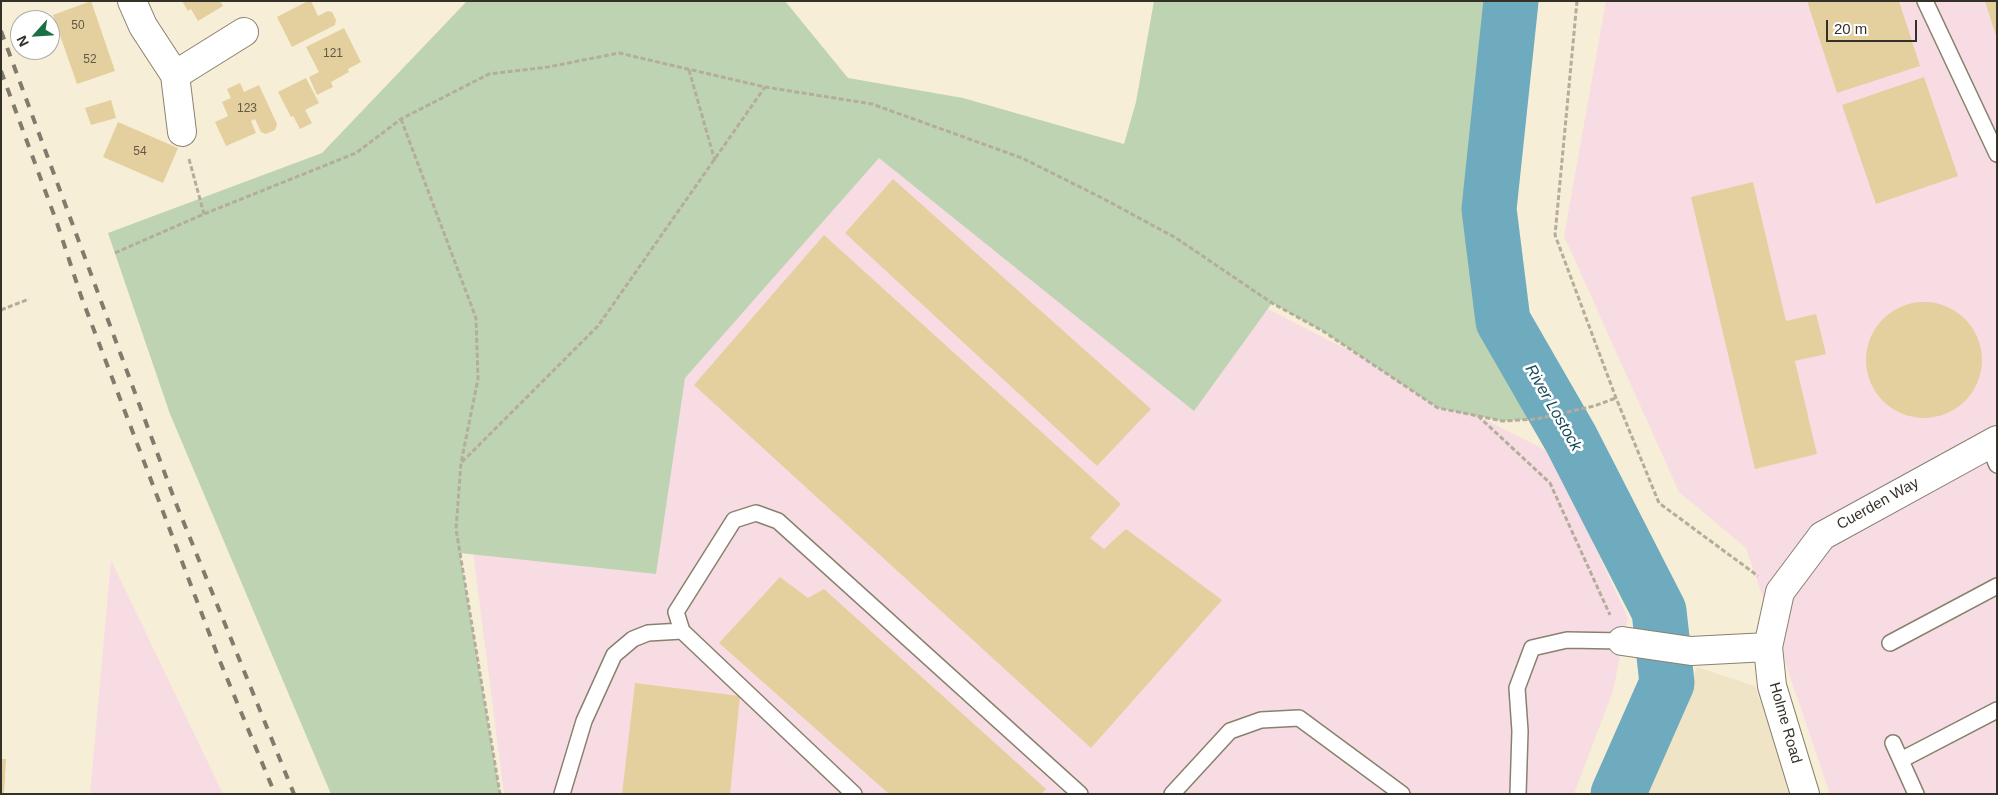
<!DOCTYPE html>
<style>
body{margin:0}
#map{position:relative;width:1998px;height:795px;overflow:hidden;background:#f7eed7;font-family:Helvetica,sans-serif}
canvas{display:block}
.frame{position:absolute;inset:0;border:2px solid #343128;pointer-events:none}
.north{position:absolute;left:10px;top:10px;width:50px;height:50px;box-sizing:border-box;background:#fff;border:1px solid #aeada9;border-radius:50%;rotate:244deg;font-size:14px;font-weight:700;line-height:20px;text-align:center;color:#343128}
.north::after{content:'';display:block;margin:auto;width:18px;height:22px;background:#187044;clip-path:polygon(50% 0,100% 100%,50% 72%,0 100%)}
.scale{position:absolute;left:1826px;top:20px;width:91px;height:22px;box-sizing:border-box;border:2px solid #343128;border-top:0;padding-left:6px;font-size:15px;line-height:18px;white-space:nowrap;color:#343128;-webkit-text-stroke:4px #fff;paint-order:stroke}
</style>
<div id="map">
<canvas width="1998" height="795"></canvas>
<div class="frame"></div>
<div class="north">N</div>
<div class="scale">20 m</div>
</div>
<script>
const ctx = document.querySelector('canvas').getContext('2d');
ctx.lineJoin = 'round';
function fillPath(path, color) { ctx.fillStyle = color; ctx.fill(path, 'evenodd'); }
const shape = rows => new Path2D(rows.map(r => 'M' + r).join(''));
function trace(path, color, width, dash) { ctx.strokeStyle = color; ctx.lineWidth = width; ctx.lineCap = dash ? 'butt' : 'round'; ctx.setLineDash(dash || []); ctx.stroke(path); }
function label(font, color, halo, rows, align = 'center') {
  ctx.font = font + ' Helvetica,sans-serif'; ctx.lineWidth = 5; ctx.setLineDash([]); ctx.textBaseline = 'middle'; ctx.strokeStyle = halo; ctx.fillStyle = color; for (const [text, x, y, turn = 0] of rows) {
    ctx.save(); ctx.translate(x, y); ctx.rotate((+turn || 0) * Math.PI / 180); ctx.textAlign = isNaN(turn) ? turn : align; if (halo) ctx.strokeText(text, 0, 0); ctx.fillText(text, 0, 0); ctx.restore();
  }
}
fillPath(shape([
 [1697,667,1755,686,1792,794,1644,794]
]), '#f0e4c6');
fillPath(shape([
 [1606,1,1997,1,1997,794,1830,794,1746,548,1679,492,1564,236],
 [880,145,1254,302,1551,453,1628,618,1613,691,1574,794,504,794,472,544,681,365],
 [111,560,223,794,90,794]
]), '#f7dde3');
fillPath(shape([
 [467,1,785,1,848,78,963,98,1124,144,1136,102,1154,1,1511,1,1489,209,1503,321,1537,419,1503,421,1438,408,1323,331,1272,303,1194,411,879,158,685,378,656,574,460,553,500,794,331,794,170,414,108,233,322,153]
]), '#bed3b2');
trace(shape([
 [1511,1,1489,209,1503,321,1571,439,1659,611,1667,683,1618,794]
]), '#6fabbe', 55);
fillPath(shape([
 [91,1,115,71,77,84,53,15],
 [182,1,220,1,223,6,198,21,191,9,188,11],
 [308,1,311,1,318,16,328,11,332,12,336,20,335,25,292,47,277,17],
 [1807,1,1899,1,1920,66,1837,93],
 [1985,1,1997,1,1997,36,1996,36],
 [344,28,361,62,348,69,349,72,331,82,333,87,317,95,309,77,319,72,306,47],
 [1924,77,1958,176,1876,204,1842,105],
 [306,78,319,103,305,110,312,123,300,129,293,116,291,117,278,92],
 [240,83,244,92,259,85,277,124,275,130,266,134,261,132,255,119,251,121,256,133,226,146,215,122,228,116,222,102,231,98,227,89],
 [111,100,116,118,91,125,85,108],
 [118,122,178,148,163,183,103,157],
 [893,179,1151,409,1097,466,845,233],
 [1753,182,1786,321,1816,314,1826,354,1795,361,1817,454,1755,469,1691,197],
 [824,235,1121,504,1090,538,1104,549,1126,529,1222,600,1091,748,694,385],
 '1866 360a58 58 0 1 1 116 0a58 58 0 1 1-116 0Z',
 [780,577,808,598,824,589,1046,789,1041,794,889,794,719,643],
 [635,683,740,696,730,794,622,794],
 [1,759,6,759,4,794,1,794]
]), '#e4d09f');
const lane = shape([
 [1925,1,1997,154],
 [1988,444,1997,465],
 [1890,643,1997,586],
 [1893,743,1916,794],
 [1901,760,1997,710],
 [562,794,584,721,614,655,633,639,648,633,682,631],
 [854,794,682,631,676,612,734,520,756,513,778,521,1080,794],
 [1172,794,1230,731,1261,720,1299,718,1402,794],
 [1518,794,1520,731,1517,688,1532,648,1567,640,1622,641]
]);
const street = shape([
 [132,1,143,26,175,75,182,132],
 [175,75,244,32],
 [1622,641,1691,651,1768,647],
 [1805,794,1772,686,1768,647,1780,592,1822,536,1997,440]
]);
trace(lane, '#89816d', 18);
trace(street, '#89816d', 30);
trace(shape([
 [1577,1,1555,235,1616,398,1659,503,1758,576],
 [689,70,715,161],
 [401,119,476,318,478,379,461,463,456,529,500,794],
 [189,159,204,214],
 [115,253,204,214,356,153,401,119,489,74,548,67,619,53,765,87,872,104,1022,158,1104,199,1176,238,1272,303,1323,331,1438,408,1503,421,1537,419,1594,406,1616,398],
 [1,310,29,299],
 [1478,416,1550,483,1610,615],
 [462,462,598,326,765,87]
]), '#b4ad9b', 3, [5, 2.5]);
trace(lane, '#fff', 15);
trace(street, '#fff', 28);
trace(shape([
 [1,31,175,501,294,794],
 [1,71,57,223,81,296,219,659,275,794]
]), '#807b6c', 4, [9, 9]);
label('12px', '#605946', null, [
 ["50",78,26],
 ["121",333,54],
 ["52",90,60],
 ["123",247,109],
 ["54",140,152]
]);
label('15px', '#343128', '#fff', [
 ["Cuerden Way",1878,504,-29],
 ["Holme Road",1785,723,74]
]);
label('italic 16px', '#164a59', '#fff', [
 ["River Lostock",1553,408,60]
]);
</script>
